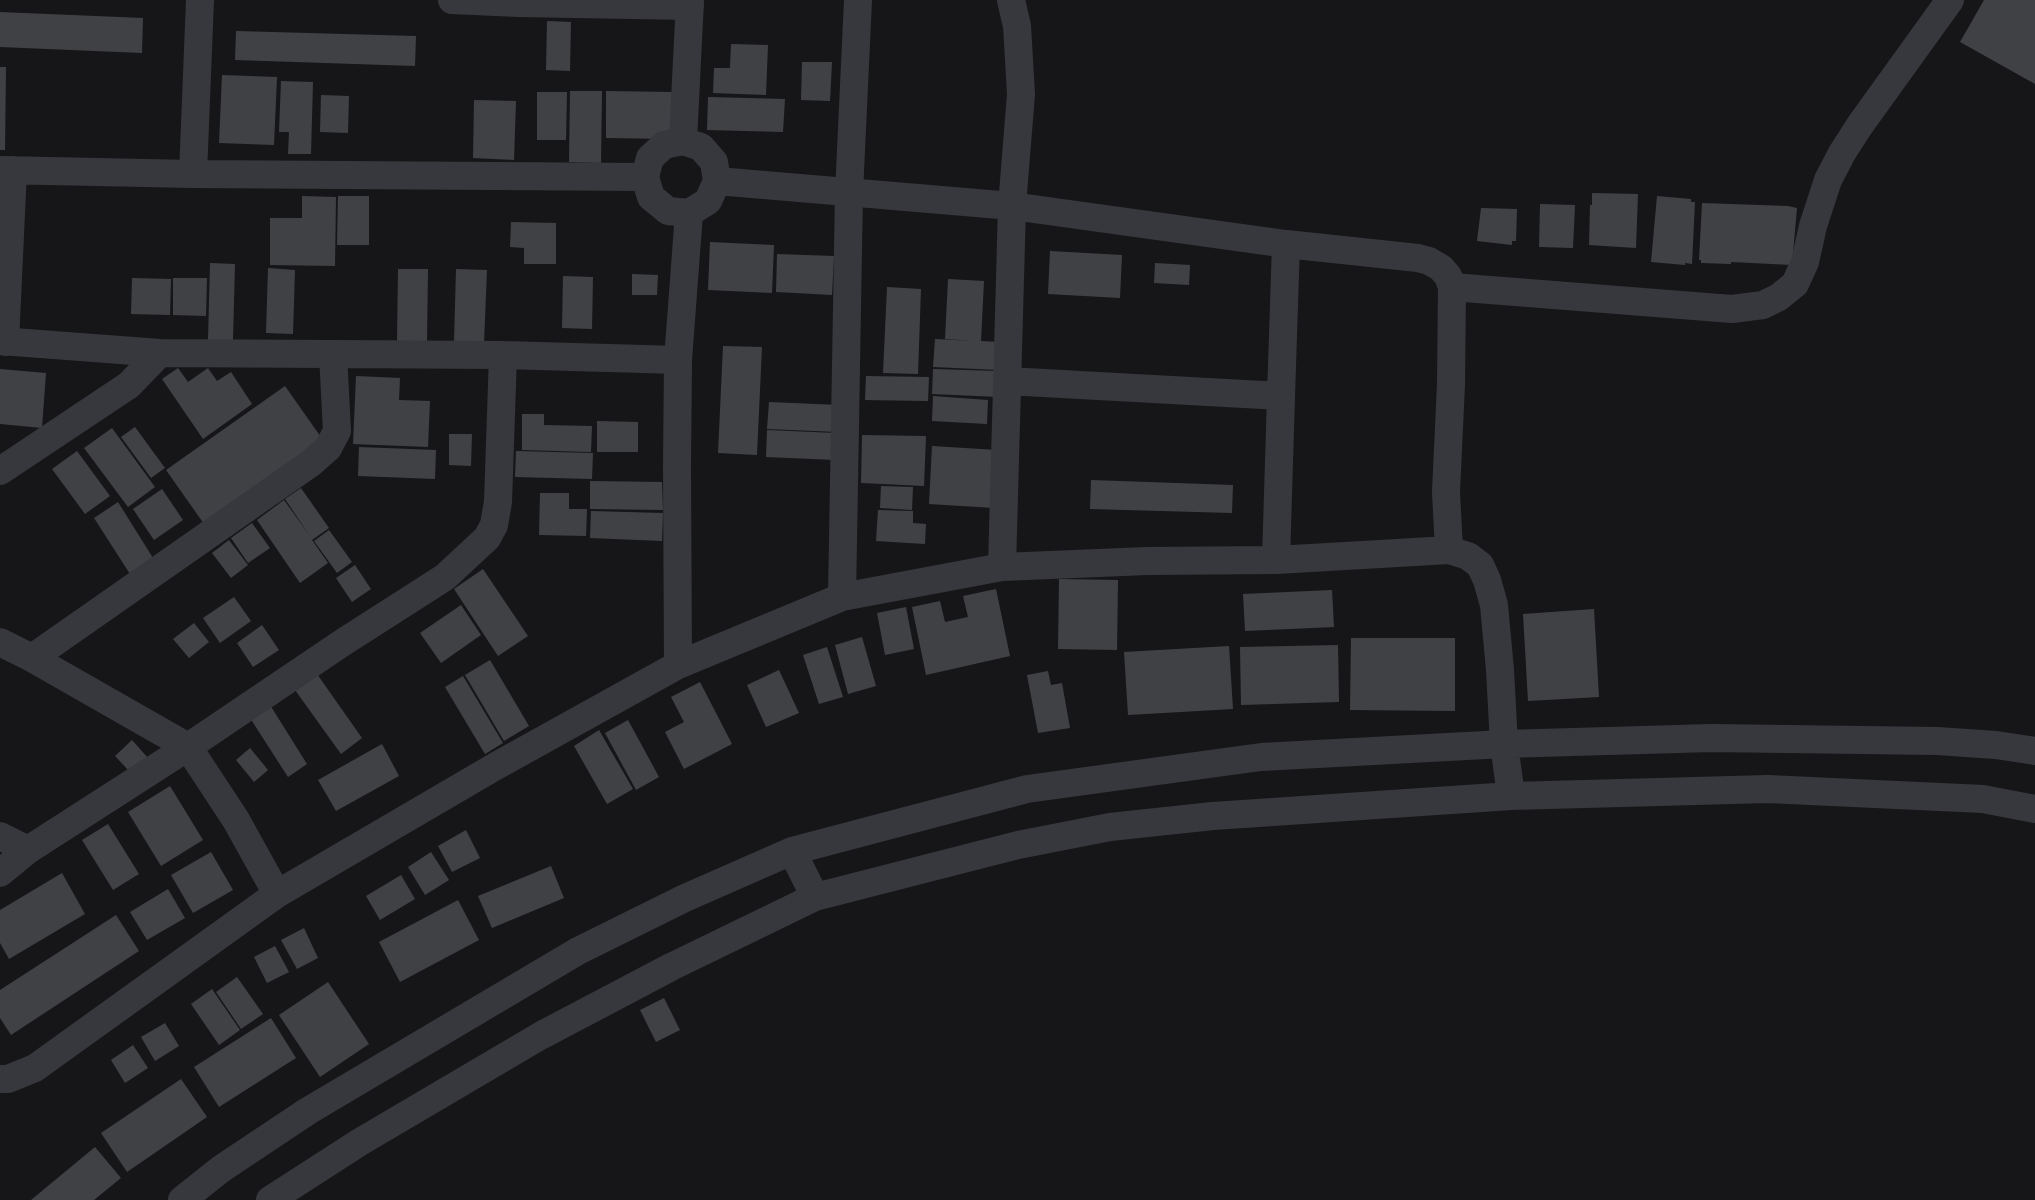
<!DOCTYPE html>
<style>
body{margin:0}
canvas{display:block;background:#161618}
</style>
<canvas width="2035" height="1200"></canvas>
<script>
const ctx = document.querySelector('canvas').getContext('2d');
ctx.lineJoin = 'round';
function fillPath(path, color) { ctx.fillStyle = color; ctx.fill(path, 'evenodd'); }
const shape = rows => new Path2D(rows.map(r => 'M' + r).join(''));
function trace(path, color, width, dash) { ctx.strokeStyle = color; ctx.lineWidth = width; ctx.lineCap = dash ? 'butt' : 'round'; ctx.setLineDash(dash || []); ctx.stroke(path); }
fillPath(shape([
 [1984,0,2035,0,2035,84,1960,42],
 [0,12,143,18,142,53,0,47],
 [547,21,571,22,570,71,546,70],
 [236,31,416,36,415,66,235,60],
 [731,44,768,45,766,95,713,93,714,68,730,68],
 [802,62,832,62,830,101,801,100],
 [0,67,6,67,5,150,0,150],
 [222,75,277,77,274,145,219,143],
 [281,81,313,82,311,154,288,154,289,132,279,132],
 [570,91,602,91,601,163,569,162],
 [606,91,672,92,671,139,606,138],
 [537,92,567,92,566,140,537,140],
 [321,95,349,96,348,133,320,132],
 [708,97,785,99,783,132,707,130],
 [474,100,516,101,514,160,473,158],
 [1592,193,1638,194,1636,248,1589,245,1590,205,1592,205],
 [302,196,336,197,335,266,270,265,270,218,302,218],
 [338,196,369,196,369,245,337,245],
 [1657,196,1691,199,1691,202,1695,202,1692,264,1685,263,1685,265,1651,262],
 [1702,203,1788,206,1797,208,1792,265,1731,262,1731,264,1701,263,1701,260,1699,260],
 [1540,204,1575,205,1573,248,1539,247],
 [1481,208,1517,209,1516,241,1512,241,1512,245,1477,241],
 [511,222,556,223,556,264,524,264,524,248,510,247],
 [710,242,774,245,772,293,708,290],
 [1050,251,1122,255,1120,298,1048,294],
 [777,254,834,256,832,295,776,292],
 [210,263,235,264,233,340,208,340],
 [1155,263,1190,265,1189,285,1154,283],
 [268,268,295,270,293,334,266,333],
 [398,269,428,269,427,341,397,341],
 [456,269,487,270,484,343,454,342],
 [632,274,658,275,657,295,632,295],
 [563,276,593,277,592,329,562,328],
 [132,278,171,279,170,315,131,314],
 [173,278,207,278,206,316,173,315],
 [948,279,984,281,981,341,1000,342,999,370,933,367,935,339,974,341,945,339],
 [887,287,921,289,918,374,883,373],
 [723,346,762,347,757,455,718,453],
 [178,368,188,382,208,368,217,381,231,372,252,404,203,439,162,379],
 [0,369,46,373,42,428,0,424],
 [933,369,999,371,998,397,932,394],
 [356,376,400,378,399,400,430,401,428,447,353,444],
 [866,376,929,377,928,401,865,400],
 [285,386,323,440,204,524,166,470],
 [933,396,988,400,987,424,932,421],
 [769,402,839,405,838,432,767,429],
 [522,414,544,414,544,425,592,426,591,452,522,450],
 [597,421,638,422,638,452,597,452],
 [135,427,165,468,151,478,121,437],
 [112,428,155,487,128,507,84,448],
 [767,430,836,433,835,460,766,457],
 [449,434,472,434,471,466,449,465],
 [862,435,926,436,924,486,861,483],
 [932,446,997,450,994,508,929,504],
 [359,447,436,450,435,479,358,476],
 [77,451,110,496,85,514,52,469],
 [516,451,593,453,592,479,515,477],
 [1091,480,1233,485,1232,513,1090,509],
 [590,481,662,482,663,510,590,509],
 [881,486,913,487,912,510,880,508],
 [301,488,329,528,312,540,328,563,300,583,257,520,284,500,310,536,285,499],
 [162,489,183,520,154,540,133,509],
 [540,493,569,493,569,509,587,509,586,536,539,535],
 [118,502,153,558,130,574,94,518],
 [878,510,913,511,913,523,926,524,925,544,876,541],
 [591,511,663,513,662,541,590,538],
 [252,523,270,548,248,563,231,538],
 [329,530,352,562,337,573,314,541],
 [229,540,248,565,231,578,212,553],
 [355,565,371,589,352,602,336,578],
 [483,569,528,636,498,656,454,589],
 [1059,579,1118,580,1117,650,1058,649],
 [996,589,1010,656,926,675,912,607,940,601,945,622,968,617,963,596],
 [1332,590,1334,627,1245,631,1243,594],
 [234,597,251,621,220,643,203,618],
 [461,605,481,635,441,663,420,633],
 [906,607,914,649,885,655,877,613],
 [1594,609,1599,697,1528,701,1523,614],
 [194,623,209,642,189,658,173,639],
 [262,625,279,650,253,667,237,643],
 [862,637,876,686,848,694,835,645],
 [1351,638,1455,638,1455,711,1350,710],
 [1338,645,1339,702,1241,705,1240,647],
 [1229,646,1233,709,1128,715,1124,652],
 [827,647,843,697,819,704,803,655],
 [490,660,529,726,504,741,465,675],
 [779,670,799,713,766,727,747,685],
 [1048,671,1051,685,1062,683,1070,728,1038,733,1027,675],
 [317,674,362,738,341,754,295,690],
 [463,676,503,743,485,754,445,687],
 [700,682,732,744,684,769,665,732,684,722,671,697],
 [270,705,307,764,288,777,250,718],
 [628,720,659,777,636,790,605,733],
 [599,730,633,789,607,804,574,746],
 [132,740,148,758,131,773,115,756],
 [382,744,399,776,336,811,318,780],
 [250,748,268,770,254,782,236,760],
 [170,786,203,840,161,866,128,812],
 [108,824,139,874,113,890,82,840],
 [466,830,480,858,452,872,438,846],
 [211,852,233,890,193,913,171,875],
 [431,852,449,880,425,895,408,867],
 [551,866,564,898,492,928,478,896],
 [62,873,85,914,9,959,0,943,0,910],
 [401,875,415,899,380,920,366,896],
 [168,889,185,918,147,940,130,912],
 [458,900,479,940,400,982,379,942],
 [116,915,139,951,11,1035,0,1018,0,990],
 [304,928,318,958,297,969,281,940],
 [275,946,289,972,267,983,254,957],
 [237,977,263,1014,241,1029,216,992],
 [328,982,369,1044,320,1077,279,1015],
 [212,989,240,1030,219,1045,191,1004],
 [664,998,680,1030,656,1042,640,1010],
 [271,1018,296,1058,219,1107,194,1067],
 [165,1023,179,1046,155,1061,141,1037],
 [133,1045,148,1068,125,1083,111,1060],
 [181,1079,207,1117,127,1172,101,1133],
 [95,1147,121,1178,94,1200,31,1200]
]), '#404145');
trace(shape([
 [452,0,519,3,690,6],
 [683,141,701,147,714,162,717,181,708,201,689,213,668,211,651,197,645,177,650,158,664,145,683,141],
 [683,141,690,0],
 [0,170,193,174,645,177],
 [193,174,200,0],
 [717,181,1012,206,1286,244,1418,258,1429,261,1441,268,1448,276,1452,287,1732,309,1763,305,1779,297,1795,284,1805,262,1813,226,1828,180,1842,153,1860,125,1950,0],
 [1452,287,1451,384,1446,492,1449,550,1468,556,1480,565,1487,580,1494,605,1500,670,1504,744,1511,796],
 [0,341,160,353,503,355,678,360],
 [5,342,13,170],
 [1007,381,1281,396,1286,244],
 [0,471,129,385,160,353],
 [1276,560,1281,396],
 [1002,567,1012,206,1021,94,1017,26,1011,0],
 [842,597,849,193,858,0],
 [0,642,32,658,188,747,236,820,277,894],
 [32,658,311,463,328,448,337,431,333,354],
 [678,665,677,466,678,360,689,213],
 [0,836,28,850],
 [792,851,815,897],
 [0,873,28,850,188,747,342,643,445,577,487,538,494,525,498,502,503,355],
 [0,1079,8,1079,35,1068,277,894,496,766,678,665,842,597,1002,567,1147,561,1276,560,1449,550],
 [182,1200,221,1169,308,1111,578,951,685,898,792,851,1027,789,1261,757,1504,744,1712,738,1937,741,1996,745,2035,751],
 [270,1200,360,1142,540,1036,671,967,815,897,1018,845,1110,827,1213,816,1511,796,1768,789,1983,799,2035,809]
]), '#37383d', 28);
</script>
